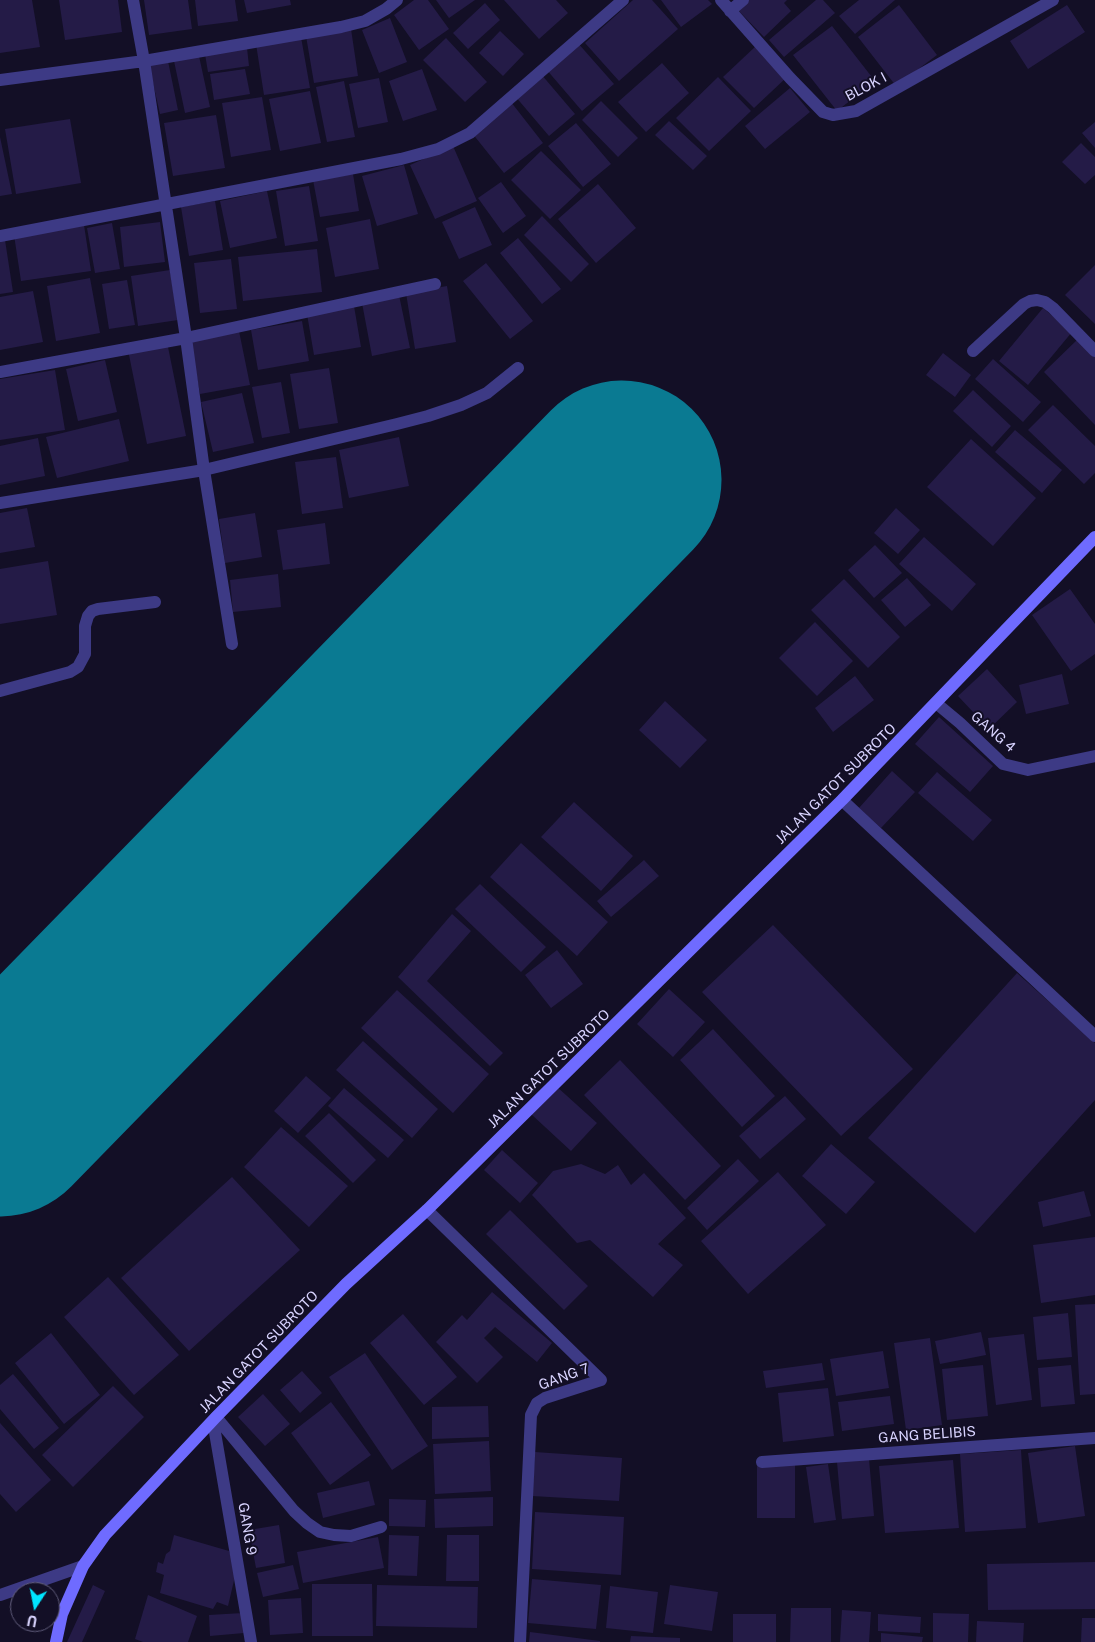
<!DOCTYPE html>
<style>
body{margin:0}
#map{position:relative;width:1095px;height:1642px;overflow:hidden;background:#130f26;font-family:"Public Sans",sans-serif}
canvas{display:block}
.north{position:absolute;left:10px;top:1582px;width:50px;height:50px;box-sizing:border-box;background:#130f26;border:1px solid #625e7d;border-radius:50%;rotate:191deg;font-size:14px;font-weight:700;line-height:20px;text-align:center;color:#d9d4ff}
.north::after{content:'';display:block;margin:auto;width:18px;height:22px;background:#00e5ff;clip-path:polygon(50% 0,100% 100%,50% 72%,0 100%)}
</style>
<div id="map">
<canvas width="1095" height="1642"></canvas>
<div class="north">U</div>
</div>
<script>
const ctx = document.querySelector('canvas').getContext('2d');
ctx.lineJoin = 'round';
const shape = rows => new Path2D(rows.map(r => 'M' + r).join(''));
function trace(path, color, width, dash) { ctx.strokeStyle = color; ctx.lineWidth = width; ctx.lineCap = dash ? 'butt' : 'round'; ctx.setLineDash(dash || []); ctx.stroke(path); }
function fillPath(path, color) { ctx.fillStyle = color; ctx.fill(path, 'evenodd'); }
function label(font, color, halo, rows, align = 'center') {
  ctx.font = font + ' "Public Sans",sans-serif'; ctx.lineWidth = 4; ctx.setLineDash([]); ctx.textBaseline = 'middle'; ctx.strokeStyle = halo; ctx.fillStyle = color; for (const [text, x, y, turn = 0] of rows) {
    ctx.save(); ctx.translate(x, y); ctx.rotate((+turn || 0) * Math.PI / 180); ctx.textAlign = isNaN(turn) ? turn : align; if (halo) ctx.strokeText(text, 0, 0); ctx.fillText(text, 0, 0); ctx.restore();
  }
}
trace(shape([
 [0,1117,622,480]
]), '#0a7a92', 199);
fillPath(shape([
 [0,0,32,0,40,47,0,53],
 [59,0,118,0,122,32,65,40],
 [144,0,188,0,192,29,149,35],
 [195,0,235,0,238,21,198,26],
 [244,0,290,0,291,5,247,13],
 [414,0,428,0,449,29,419,50,394,15],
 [436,0,475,0,449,18],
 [504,0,556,0,568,13,539,39],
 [633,0,652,0,678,29,619,81,585,43],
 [661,0,708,0,712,4,681,27],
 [746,0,787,0,784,3,791,11,764,37,737,9],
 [816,0,823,0,835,13,784,57,769,40],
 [859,0,895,0,855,34,839,16],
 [485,3,500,20,468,49,453,33],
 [899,5,937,55,896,86,858,37],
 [1067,5,1085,32,1028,69,1010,41],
 [390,18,407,62,379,73,362,30],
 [832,26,875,81,837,111,793,55],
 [351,29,358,76,314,83,306,36],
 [500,31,524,54,503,76,479,53],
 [301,37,310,88,264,95,256,44],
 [446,38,487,82,465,102,423,60],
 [577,42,614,84,582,111,546,69],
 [757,45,787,77,754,108,723,77],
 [247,48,249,66,208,72,205,54],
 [199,56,210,107,185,113,174,61],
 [168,61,178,110,160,114,149,65],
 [662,63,689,93,646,132,618,102],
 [245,69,250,94,214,100,210,74],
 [422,69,437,110,403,121,389,81],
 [541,74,575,114,549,136,515,96],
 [718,77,751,111,709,151,676,118],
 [379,78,388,122,358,128,349,84],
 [344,81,355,137,327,142,316,87],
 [790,88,810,112,765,149,745,126],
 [310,91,321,143,280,151,269,99],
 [262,97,271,150,231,157,222,103],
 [601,101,638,138,618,157,582,120],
 [511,102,543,143,504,173,472,133],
 [216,115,225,168,173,176,164,123],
 [70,119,81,183,16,194,5,129],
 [669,121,707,156,693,170,655,135],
 [1095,122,1095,148,1082,133],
 [576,123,611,164,583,187,548,146],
 [0,137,12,194,0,196],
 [1081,143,1095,157,1095,175,1085,184,1062,162],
 [453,146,477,201,435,219,410,165],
 [541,151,581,190,550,219,511,180],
 [404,165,418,214,377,226,362,176],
 [353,174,359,211,320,217,313,180],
 [501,182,526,216,503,233,478,198],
 [598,184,636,228,596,263,558,219],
 [309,186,318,241,285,246,276,191],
 [267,191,277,238,230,248,220,201],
 [215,201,223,250,189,256,181,207],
 [475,207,492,245,459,259,442,222],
 [542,216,589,264,571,282,524,235],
 [370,219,379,269,335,277,326,228],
 [160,222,165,262,124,267,120,227],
 [112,223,120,269,95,273,87,228],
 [84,225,91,271,21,281,14,235],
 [518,238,561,289,542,304,500,253],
 [0,240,5,240,13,292,0,294],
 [317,249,322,292,243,301,238,257],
 [231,259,237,309,200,313,194,263],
 [486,263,533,321,510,339,463,281],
 [1095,265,1095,324,1065,295],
 [170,270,178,320,138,326,131,276],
 [90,278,100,333,56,341,47,286],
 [127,280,135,325,109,329,102,284],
 [447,286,456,342,415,349,406,293],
 [33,291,43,342,0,350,0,297],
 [399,295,410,348,372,356,362,303],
 [354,306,361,347,314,355,307,314],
 [1043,308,1072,332,1028,385,999,361],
 [302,321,309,361,258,370,251,330],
 [239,331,250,385,200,394,190,340],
 [1079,338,1095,355,1095,425,1044,372],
 [167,342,186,436,147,444,128,350],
 [943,353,971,375,955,397,926,375],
 [993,359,1041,402,1023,422,975,379],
 [105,360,117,412,78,421,66,369],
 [329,368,338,423,299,429,290,374],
 [55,370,65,430,0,440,0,379],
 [281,382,290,433,262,438,252,387],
 [973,390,1011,426,992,447,953,411],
 [242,393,254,443,213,452,201,402],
 [1053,405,1095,446,1095,473,1084,484,1028,430],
 [119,419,129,461,57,478,46,437],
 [1015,430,1062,470,1042,493,995,452],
 [399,437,409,486,349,498,339,450],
 [38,438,45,476,0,485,0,446],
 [971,439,1036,498,993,546,927,487],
 [336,457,343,508,302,514,295,462],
 [27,508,35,547,0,553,0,513],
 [896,508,920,530,898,554,874,533],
 [255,513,262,557,225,563,219,519],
 [325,523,330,564,283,570,277,530],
 [924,537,976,584,952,611,899,564],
 [875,545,902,573,874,598,848,570],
 [48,561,57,615,0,624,0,569],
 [278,574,281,607,233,612,230,580],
 [907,578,931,605,905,627,881,600],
 [844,579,900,637,868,668,811,610],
 [1070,589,1095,624,1095,654,1071,671,1032,615],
 [815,622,853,661,817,696,779,658],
 [987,669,1017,702,989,729,958,696],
 [1062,674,1069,704,1026,714,1019,685],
 [855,676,874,700,833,732,815,708],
 [665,701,707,740,680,768,639,730],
 [939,717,993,766,970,792,915,744],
 [892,771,915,792,881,828,859,808],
 [937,772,992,820,973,841,918,793],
 [574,802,633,856,601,891,541,837],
 [521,843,608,922,577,956,490,877],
 [644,860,659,876,611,917,597,901],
 [480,884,546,947,521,972,455,909],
 [452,914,471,931,427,981,503,1053,490,1066,398,977],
 [773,925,913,1069,841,1136,702,992],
 [557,950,583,984,551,1008,525,975],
 [1017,973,1095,1043,1095,1100,975,1233,868,1138],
 [669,989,705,1022,673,1057,637,1024],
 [397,990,489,1074,453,1113,361,1028],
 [713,1029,775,1096,742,1127,680,1060],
 [363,1041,438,1109,412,1138,336,1070],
 [620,1060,721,1166,685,1200,584,1095],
 [306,1076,331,1098,298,1133,274,1111],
 [556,1086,597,1123,571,1151,531,1114],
 [344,1088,404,1140,388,1158,328,1106],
 [785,1096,806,1119,760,1159,739,1136],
 [329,1113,376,1160,353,1183,305,1136],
 [281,1127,348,1186,309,1227,244,1167],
 [831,1144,875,1182,846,1214,802,1176],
 [502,1150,538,1183,520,1203,484,1170],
 [738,1159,759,1181,707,1230,687,1208],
 [581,1164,605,1174,618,1165,631,1185,644,1173,686,1218,658,1244,683,1265,653,1297,590,1240,577,1243,532,1195,553,1171],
 [778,1172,826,1225,748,1294,701,1241],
 [232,1177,300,1250,189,1351,121,1278],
 [1084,1191,1091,1216,1043,1227,1038,1202],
 [510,1210,588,1286,564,1310,486,1234],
 [1095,1237,1095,1295,1041,1303,1033,1245],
 [108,1277,179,1355,134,1395,64,1317],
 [492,1292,552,1343,537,1362,495,1327,484,1338,503,1357,477,1383,436,1342,462,1315,467,1320],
 [1095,1304,1095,1394,1080,1395,1075,1305],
 [1068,1313,1072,1357,1037,1360,1033,1317],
 [403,1314,457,1377,424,1405,370,1343],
 [981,1332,986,1355,940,1364,935,1341],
 [51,1333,100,1395,64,1424,15,1363],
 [1024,1334,1032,1400,996,1405,988,1338],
 [930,1338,942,1425,906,1430,894,1343],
 [883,1351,889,1388,836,1396,830,1359],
 [365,1353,428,1446,392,1470,329,1377],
 [822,1363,825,1380,766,1388,763,1371],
 [983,1365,988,1416,947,1420,942,1369],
 [1071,1365,1075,1404,1041,1407,1038,1368],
 [302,1371,322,1393,300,1413,280,1390],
 [13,1374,59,1428,34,1449,0,1409,0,1385],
 [113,1386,144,1417,73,1487,42,1455],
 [828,1388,834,1436,783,1442,778,1393],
 [263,1394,290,1424,265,1446,238,1417],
 [890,1396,894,1424,842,1431,838,1402],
 [331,1402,371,1455,330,1485,291,1433],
 [488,1406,489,1437,432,1439,432,1407],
 [0,1423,51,1480,16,1512,0,1494],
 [489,1441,491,1491,435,1494,433,1444],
 [1075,1446,1085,1516,1038,1523,1028,1453],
 [1021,1450,1026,1528,965,1532,960,1454],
 [535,1452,622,1458,619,1501,532,1496],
 [869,1459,874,1516,842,1519,837,1462],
 [953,1460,959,1528,885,1533,879,1466],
 [828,1464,836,1520,814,1523,806,1467],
 [757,1465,795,1465,795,1518,757,1518],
 [369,1481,375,1505,323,1518,317,1493],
 [493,1497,493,1526,435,1528,434,1499],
 [389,1499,426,1500,425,1527,389,1526],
 [535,1512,624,1517,621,1575,532,1569],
 [279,1525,285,1563,256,1568,249,1530],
 [174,1535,229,1551,236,1572,228,1606,217,1602,213,1609,160,1593,164,1575,156,1572,158,1562,163,1564,166,1554,170,1551],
 [389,1535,419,1536,417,1576,388,1575],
 [447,1535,479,1535,479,1581,446,1581],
 [378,1537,384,1568,303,1583,297,1552],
 [1095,1562,1095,1609,988,1610,987,1564],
 [293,1565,299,1589,263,1597,257,1573],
 [532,1579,601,1585,596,1629,528,1623],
 [312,1584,372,1584,373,1636,312,1636],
 [93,1585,105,1591,82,1642,67,1642],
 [377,1585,478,1587,477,1628,376,1626],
 [670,1585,718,1592,712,1631,664,1624],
 [610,1586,658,1592,653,1633,606,1628],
 [148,1595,197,1616,188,1642,143,1642,135,1639],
 [301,1598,303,1633,270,1635,268,1600],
 [791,1608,831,1608,831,1642,790,1642],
 [842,1610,871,1612,869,1642,840,1642],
 [243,1613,244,1633,210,1636,209,1615],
 [933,1613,969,1614,968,1642,933,1642],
 [733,1614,776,1614,776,1642,733,1642],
 [878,1614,921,1617,920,1633,878,1631],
 [1082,1618,1095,1618,1095,1642,1081,1642],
 [977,1621,1024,1623,1023,1642,976,1642],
 [530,1632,600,1641,600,1642,529,1642],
 [881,1633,923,1637,922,1642,881,1642],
 [631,1636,680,1638,680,1642,630,1642]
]), '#241b47');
trace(shape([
 [133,0,144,61,186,338,204,470,232,644],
 [721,0,790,78,823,112,833,115,856,111,1053,0],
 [730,11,743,0],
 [0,80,144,61,341,27,365,21,386,9,397,0],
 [0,236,401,159,438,149,470,133,623,0],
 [973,351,1024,304,1030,301,1037,300,1045,302,1053,308,1095,351],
 [0,372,186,338,435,284],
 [0,503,204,470,397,424,428,416,461,405,487,393,518,368],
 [0,691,70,672,78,667,85,654,85,626,88,616,92,611,98,609,155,602],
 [936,703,960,723,1003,764,1028,770,1095,756],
 [842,800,1095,1036],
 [427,1210,601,1380,545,1398,537,1403,531,1415,520,1642],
 [216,1417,294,1511,307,1523,320,1532,334,1535,351,1536,381,1527],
 [213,1421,251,1642],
 [762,1462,1095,1438],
 [0,1595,83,1566]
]), '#3d3a85', 12);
trace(shape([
 [56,1642,62,1614,83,1566,105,1535,216,1417,346,1284,427,1210,842,800,1095,537]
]), '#6f6bff', 12);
label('14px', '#d9d4ff', '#130f26', [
 ["BLOK I",866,87,-28],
 ["GANG 4",993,732,41],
 ["JALAN GATOT SUBROTO",836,784,-45],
 ["JALAN GATOT SUBROTO",549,1069,-44],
 ["JALAN GATOT SUBROTO",259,1352,-46],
 ["GANG 7",564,1377,-20],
 ["GANG BELIBIS",927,1435,-4],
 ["GANG 9",247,1529,80]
]);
</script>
